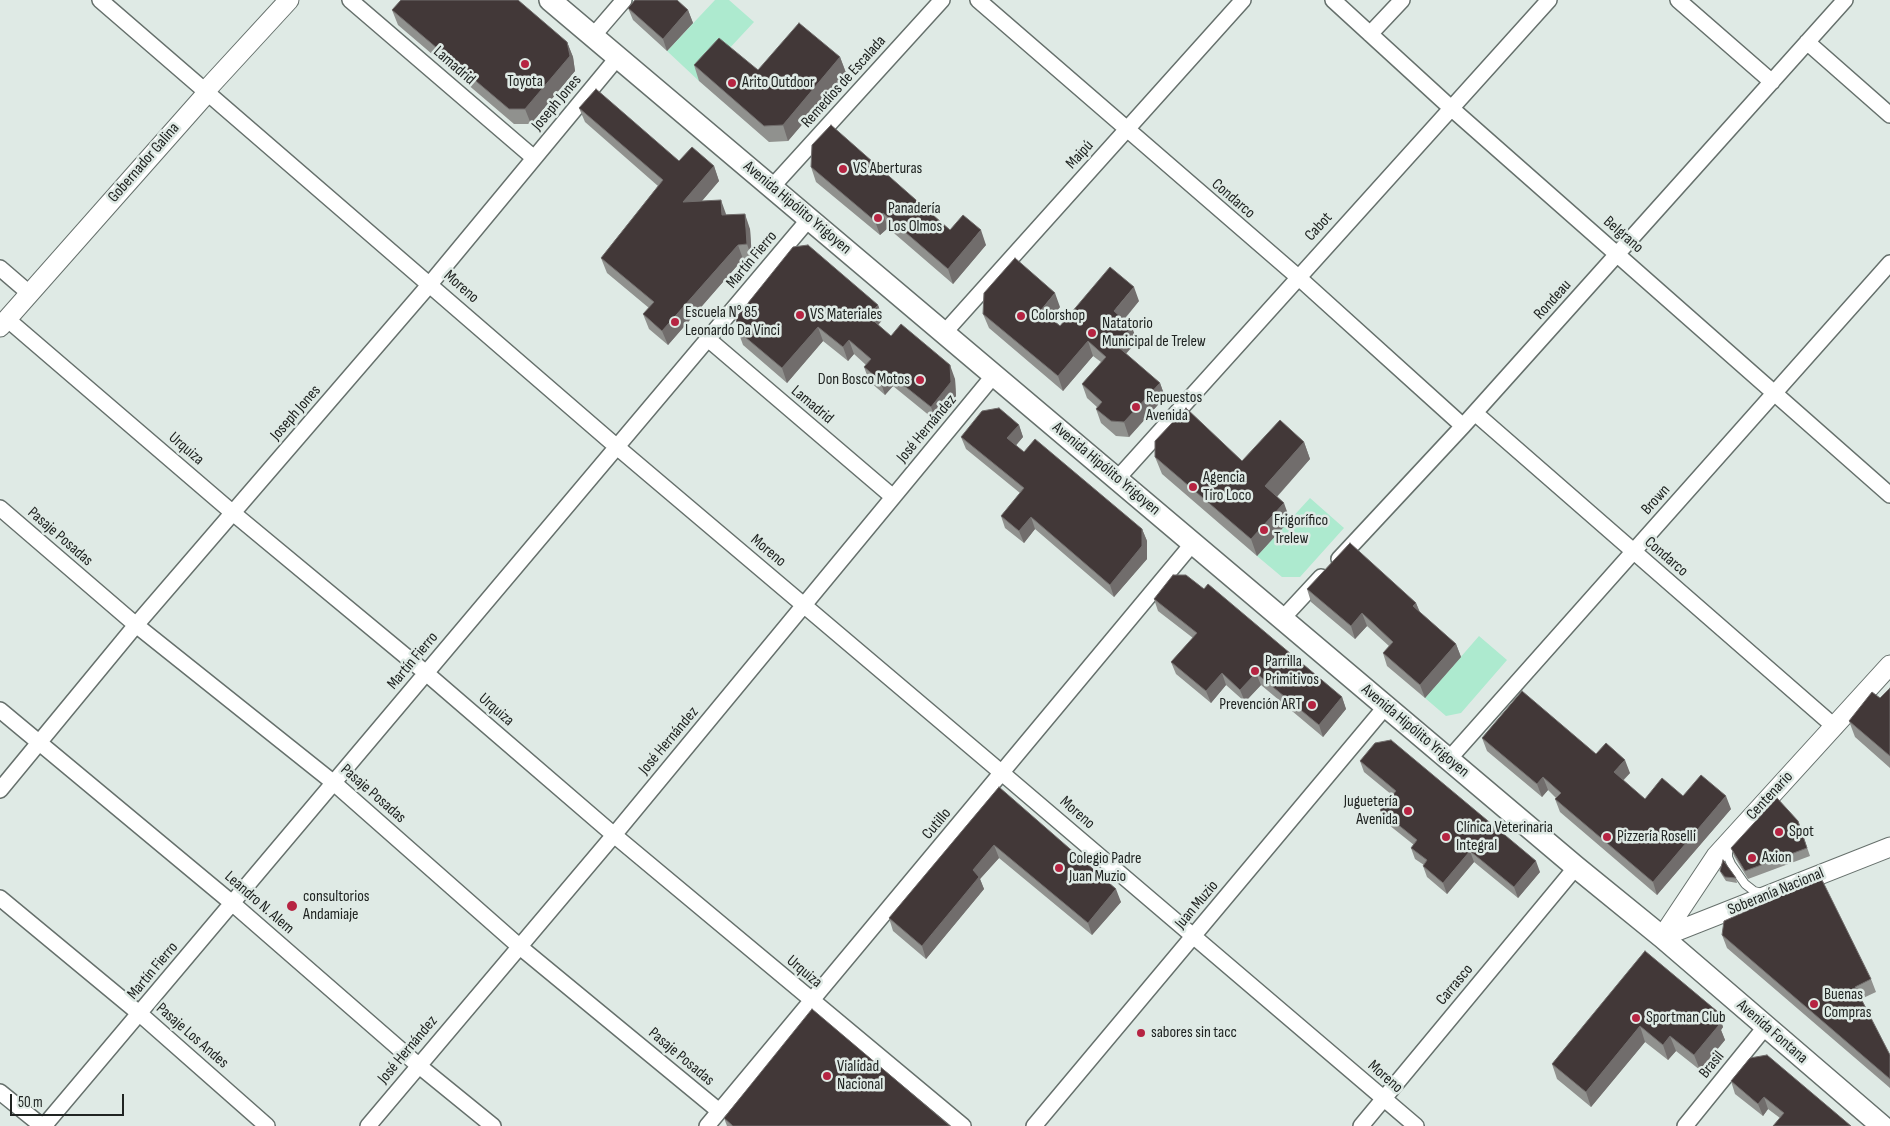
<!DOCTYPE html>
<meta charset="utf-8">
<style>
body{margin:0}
#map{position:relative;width:1890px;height:1126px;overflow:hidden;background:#dfeae5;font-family:"Sofia Sans Condensed",sans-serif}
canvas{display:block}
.scale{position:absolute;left:10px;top:1094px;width:114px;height:22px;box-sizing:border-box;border:2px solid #202422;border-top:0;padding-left:6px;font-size:15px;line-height:18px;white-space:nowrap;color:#202422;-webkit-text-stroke:4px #dfeae5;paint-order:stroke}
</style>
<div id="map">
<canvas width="1890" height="1126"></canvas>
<div class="scale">50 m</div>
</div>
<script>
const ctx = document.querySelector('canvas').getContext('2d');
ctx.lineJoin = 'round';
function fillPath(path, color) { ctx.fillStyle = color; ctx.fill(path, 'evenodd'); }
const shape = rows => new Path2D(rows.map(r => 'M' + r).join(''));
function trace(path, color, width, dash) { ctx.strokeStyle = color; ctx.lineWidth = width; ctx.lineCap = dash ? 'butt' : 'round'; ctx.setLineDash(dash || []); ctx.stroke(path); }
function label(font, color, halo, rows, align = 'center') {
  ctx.font = font + ' "Sofia Sans Condensed",sans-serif'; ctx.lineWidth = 5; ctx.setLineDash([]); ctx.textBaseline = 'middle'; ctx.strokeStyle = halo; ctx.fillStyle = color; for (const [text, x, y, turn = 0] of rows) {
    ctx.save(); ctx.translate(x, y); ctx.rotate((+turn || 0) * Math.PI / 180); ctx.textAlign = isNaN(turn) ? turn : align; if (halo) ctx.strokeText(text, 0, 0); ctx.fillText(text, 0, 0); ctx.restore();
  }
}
fillPath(shape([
 [715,0,729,0,754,22,699,81,667,51],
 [1310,498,1344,528,1300,577,1282,577,1257,556],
 [1479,636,1507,660,1461,713,1446,716,1425,698]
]), '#adeacf');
const service = shape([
 [1728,847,1728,857,1731,864,1745,884,1754,891,1762,893]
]);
const minor = shape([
 [100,0,617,447,1002,773,1416,1126],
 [350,0,534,158],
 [978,0,1298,277,1463,426],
 [1333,0,1451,108,1890,495],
 [1678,0,1772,82],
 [1370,34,1402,0],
 [593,36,624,0],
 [1807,42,1890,115],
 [772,187,942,0],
 [0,268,29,293],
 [7,319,233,513,426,673,614,835,963,1126],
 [944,333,1243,0],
 [708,339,893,497],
 [1475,413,1835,727],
 [1117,479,1549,0],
 [0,508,136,625,334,783,520,947,719,1111],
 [1339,559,1463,426,1845,0],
 [1282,619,1321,577],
 [0,710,232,903,418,1065,493,1126],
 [1449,759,1890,263],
 [0,790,136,625,430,284,618,57],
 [0,898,140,1014,267,1126],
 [0,1092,42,1126],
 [44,1126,809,219],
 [368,1126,614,835,994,375],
 [707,1126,1193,543],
 [1034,1126,1386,706],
 [1361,1126,1576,867],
 [1685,1126,1766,1026]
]);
const tertiary = shape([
 [0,327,207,93,209,87,289,0],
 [1662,937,1716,856,1890,665],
 [1662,937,1890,847]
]);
const secondary = shape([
 [550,0,1576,867,1662,937,1882,1126]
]);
trace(service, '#66706c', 10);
trace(minor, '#66706c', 18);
trace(tertiary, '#66706c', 21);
trace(secondary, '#66706c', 24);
trace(service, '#fff', 8);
trace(minor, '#fff', 15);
trace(tertiary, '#fff', 19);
trace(secondary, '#fff', 21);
fillPath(shape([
 [628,8,688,10,693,23,667,51,633,20],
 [392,10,567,42,573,57,575,71,531,124,514,124,398,25],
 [840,57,846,73,788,141,769,142,699,81,694,65,758,70],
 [579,108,679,161,714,166,719,181,702,201,750,229,752,259,743,259,668,345,649,329,643,314,649,308,607,273,601,258,658,186,585,122],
 [811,167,950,230,986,245,953,284,888,228,880,235,816,182],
 [1139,301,1124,320,1137,341,1126,354,1160,383,1165,397,1129,437,1116,436,1101,423,1096,409,1097,407,1087,398,1082,384,1101,362,1093,356,1063,391,989,328,983,314,1060,307,1051,318,1060,326],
 [878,305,883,319,878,325,891,336,955,379,956,396,936,421,893,386,885,395,869,381,864,367,866,365,854,354,848,361,823,341,787,383,743,345,738,331],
 [1019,425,1023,437,1016,445,1024,452,1142,529,1147,541,1147,559,1114,597,1035,529,1024,543,1005,528,1001,516,1020,493,966,449,961,437],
 [1304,442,1310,459,1277,497,1290,520,1257,556,1162,474,1155,457,1242,461],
 [1307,589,1416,603,1420,612,1456,644,1461,657,1425,698,1387,666,1383,653,1389,646,1367,626,1355,639,1311,602],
 [1154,599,1342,697,1346,709,1323,737,1261,685,1245,702,1226,685,1211,703,1176,674,1171,662,1193,638,1158,611],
 [1890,688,1890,768,1855,737,1849,721,1880,698],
 [1482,738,1596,754,1630,773,1623,781,1645,799,1683,796,1731,809,1657,895,1560,812,1555,799,1556,798,1548,790,1542,797,1487,751],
 [1360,761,1540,872,1518,898,1474,862,1447,894,1427,877,1423,866,1424,865,1415,859,1411,848,1414,845,1384,821,1380,810,1392,795,1364,772],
 [999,787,1121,902,1092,935,999,858,980,879,984,889,926,959,893,931,889,918],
 [1798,821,1810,856,1748,879,1734,856,1731,848],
 [1720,871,1736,878,1737,883,1726,881,1722,875],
 [1722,935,1871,979,1876,992,1861,999,1890,1055,1890,1088,1727,948],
 [1645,951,1718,1012,1723,1027,1721,1030,1725,1040,1700,1070,1676,1051,1668,1060,1645,1042,1591,1107,1557,1079,1552,1064],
 [1731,1081,1851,1126,1780,1118,1768,1109,1763,1116,1735,1094],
 [724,1118,950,1126,727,1126]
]), '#90918e');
fillPath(shape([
 [688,10,693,23,667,51,663,39],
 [567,42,573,57,575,71,531,124,525,109],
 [840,57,846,73,788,141,783,125],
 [714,166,719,181,688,217,683,202],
 [721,200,726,214,727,230,722,215],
 [883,213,888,228,880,235,875,221],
 [745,214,750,229,752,259,747,244],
 [981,230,986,245,953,284,948,269],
 [738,245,743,259,668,345,662,331],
 [1134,287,1139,301,1119,325,1114,311],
 [1055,293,1060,307,1046,324,1041,310],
 [878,305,883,319,873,331,868,316],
 [818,327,823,341,787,383,782,368],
 [1132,327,1137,341,1121,359,1116,345],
 [849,340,854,354,848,361,843,347],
 [1088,341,1093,356,1063,391,1058,376],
 [950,365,955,379,956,396,936,421,931,407],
 [887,372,893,386,885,395,880,380],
 [1160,383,1165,397,1129,437,1124,422],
 [1019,425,1023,437,1012,450,1007,438],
 [1304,442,1310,459,1271,503,1265,486],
 [1284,503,1290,520,1257,556,1251,539],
 [1031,517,1035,529,1024,543,1019,531],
 [1142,529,1147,541,1147,559,1114,597,1110,585],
 [1416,603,1421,616,1413,606],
 [1362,613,1367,626,1355,639,1351,626],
 [1456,644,1461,657,1425,698,1420,685],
 [1222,673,1226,685,1211,703,1206,691],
 [1256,673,1261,685,1245,702,1240,690],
 [1342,697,1346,709,1323,737,1319,725],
 [1625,760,1630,773,1618,785,1614,772],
 [1543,777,1548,790,1542,797,1537,784],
 [1726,796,1731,809,1657,895,1653,882],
 [994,845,999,858,980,879,984,889,926,959,922,946,973,870],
 [1470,851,1474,862,1447,894,1443,883],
 [1536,861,1540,872,1518,898,1514,887],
 [1116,889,1121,902,1092,935,1088,923],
 [1718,1012,1723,1027,1721,1030,1725,1040,1700,1070,1694,1055,1712,1019],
 [1640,1026,1645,1042,1591,1107,1586,1092],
 [1670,1036,1676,1051,1668,1060,1663,1045],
 [1764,1097,1768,1109,1763,1116,1758,1104]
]), '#716d6c');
const building = shape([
 [401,0,518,0,567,42,570,56,525,109,509,109,392,10,401,0],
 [635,0,677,0,688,10,663,39,628,8,635,0],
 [799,23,840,57,783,125,764,126,694,65,719,38,758,70,799,23],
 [596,89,679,161,692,147,714,166,683,202,721,200,722,215,745,214,747,244,738,245,662,331,643,314,654,302,601,258,663,180,579,108,596,89],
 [831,125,950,230,963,215,981,230,948,269,883,213,875,221,811,167,812,145,831,125],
 [808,245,878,305,868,316,891,336,901,324,950,365,951,382,931,407,887,372,880,380,864,367,871,359,849,340,843,347,818,327,782,368,738,331,736,318,793,247,808,245],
 [1015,258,1055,293,1041,310,1060,326,1110,267,1134,287,1114,311,1132,327,1116,345,1160,383,1124,422,1111,421,1096,409,1102,402,1082,384,1106,357,1088,341,1058,376,983,314,984,293,1015,258],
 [999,408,1019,425,1007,438,1024,452,1035,439,1142,529,1142,546,1110,585,1031,517,1019,531,1001,516,1024,488,961,437,982,411,999,408],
 [1186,408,1242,461,1280,420,1304,442,1265,486,1284,503,1251,539,1155,457,1155,441,1186,408],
 [1350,543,1416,603,1413,606,1456,644,1420,685,1383,653,1393,642,1362,613,1351,626,1307,589,1350,543],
 [1173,575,1186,575,1204,589,1208,584,1342,697,1319,725,1256,673,1240,690,1222,673,1206,691,1171,662,1197,633,1154,599,1173,575],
 [1890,688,1890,756,1849,721,1872,692,1880,698,1890,688],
 [1522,691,1596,754,1606,743,1625,760,1614,772,1645,799,1662,778,1683,796,1701,775,1726,796,1653,882,1555,799,1561,793,1543,777,1537,784,1482,738,1522,691],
 [1391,740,1536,861,1514,887,1470,851,1443,883,1423,866,1427,860,1411,848,1417,840,1380,810,1396,791,1360,761,1375,743,1391,740],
 [999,787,1116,889,1088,923,994,845,973,870,979,877,922,946,889,918,999,787],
 [1777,798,1798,821,1807,848,1745,871,1731,848,1777,798],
 [1723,860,1736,878,1725,877,1720,871,1723,860],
 [1821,878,1871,979,1855,987,1890,1055,1890,1079,1722,935,1724,921,1821,878],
 [1645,951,1718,1012,1712,1019,1719,1025,1694,1055,1670,1036,1663,1045,1640,1026,1586,1092,1552,1064,1645,951],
 [812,1009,950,1126,733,1126,724,1118,812,1009],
 [1767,1055,1851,1126,1773,1126,1784,1113,1764,1097,1758,1104,1731,1081,1750,1058,1767,1055]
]);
fillPath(building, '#423838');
trace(building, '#716d6c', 1);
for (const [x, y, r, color] of [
 [525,64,5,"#b62442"],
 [732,83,5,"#b62442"],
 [843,169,5,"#b62442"],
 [878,218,5,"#b62442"],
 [800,315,5,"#b62442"],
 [1021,316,5,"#b62442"],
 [675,322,5,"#b62442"],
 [1092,333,5,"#b62442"],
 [920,380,5,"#b62442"],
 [1136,407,5,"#b62442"],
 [1193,487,5,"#b62442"],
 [1264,530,5,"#b62442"],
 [1255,671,5,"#b62442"],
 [1312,705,5,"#b62442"],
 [1408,811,5,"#b62442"],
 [1779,832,5,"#b62442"],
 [1446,837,5,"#b62442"],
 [1607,837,5,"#b62442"],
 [1752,858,5,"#b62442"],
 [1059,868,5,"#b62442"],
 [292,906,6,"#b62442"],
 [1814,1004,5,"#b62442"],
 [1636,1018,5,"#b62442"],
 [1141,1033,5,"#b62442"],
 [827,1076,5,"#b62442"]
]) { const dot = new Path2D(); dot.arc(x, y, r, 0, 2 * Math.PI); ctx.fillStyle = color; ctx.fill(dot); trace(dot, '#dfeae5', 2); }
label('16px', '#202422', '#dfeae5', [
 ["Lamadrid",454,66,41],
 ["Remedios de Escalada",844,82,-48],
 ["Joseph Jones",557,103,-50],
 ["Maipú",1080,155,-48],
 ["Gobernador Galina",144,163,-49],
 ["Condarco",1233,199,41],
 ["Avenida Hipólito Yrigoyen",797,208,40],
 ["Cabot",1319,227,-48],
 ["Belgrano",1623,235,41],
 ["Martín Fierro",752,260,-50],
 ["Moreno",461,287,41],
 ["Rondeau",1553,300,-48],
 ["Lamadrid",812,405,40],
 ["Joseph Jones",296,413,-49],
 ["José Hernández",927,429,-50],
 ["Urquiza",186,449,41],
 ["Avenida Hipólito Yrigoyen",1106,469,40],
 ["Brown",1656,500,-48],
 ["Pasaje Posadas",60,537,41],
 ["Moreno",768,551,40],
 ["Condarco",1666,557,41],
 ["Martín Fierro",413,661,-50],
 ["Urquiza",496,710,41],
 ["Avenida Hipólito Yrigoyen",1415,731,40],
 ["José Hernández",669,741,-50],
 ["Pasaje Posadas",373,794,41],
 ["Centenario",1770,796,-47],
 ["Moreno",1077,813,41],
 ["Cutillo",937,824,-50],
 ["Soberanía Nacional",1776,892,-22],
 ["Leandro N. Alem",259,903,41],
 ["Juan Muzio",1197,905,-50],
 ["Martín Fierro",153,971,-50],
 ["Urquiza",804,972,40],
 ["Carrasco",1455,985,-50],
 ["Avenida Fontana",1772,1032,41],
 ["Pasaje Los Andes",192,1036,41],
 ["José Hernández",408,1050,-50],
 ["Pasaje Posadas",681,1057,40],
 ["Brasil",1712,1065,-51],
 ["Moreno",1385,1077,41]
]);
label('16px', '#202422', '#dfeae5', [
 ["Toyota",525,82,"center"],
 ["Arito Outdoor",742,83],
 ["VS Aberturas",853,169],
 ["Panadería",888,209],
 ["Los Olmos",888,227],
 ["Escuela N° 85",685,313],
 ["Leonardo Da Vinci",685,331],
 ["VS Materiales",810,315],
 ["Colorshop",1031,316],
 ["Natatorio",1102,324],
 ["Municipal de Trelew",1102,342],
 ["Don Bosco Motos",910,380,"right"],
 ["Repuestos",1146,398],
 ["Avenida",1146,416],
 ["Agencia",1203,478],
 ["Tiro Loco",1203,496],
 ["Frigorífico",1274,521],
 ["Trelew",1274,539],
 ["Parrilla",1265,662],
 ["Primitivos",1265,680],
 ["Prevención ART",1302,705,"right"],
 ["Juguetería",1398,802,"right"],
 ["Avenida",1398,820,"right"],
 ["Clínica Veterinaria",1456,828],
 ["Integral",1456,846],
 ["Spot",1789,832],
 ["Pizzería Roselli",1617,837],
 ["Axion",1762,858],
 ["Colegio Padre",1069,859],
 ["Juan Muzio",1069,877],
 ["consultorios",303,897],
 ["Andamiaje",303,915],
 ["Buenas",1824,995],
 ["Compras",1824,1013],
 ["Sportman Club",1646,1018],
 ["sabores sin tacc",1151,1033],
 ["Vialidad",837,1067],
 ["Nacional",837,1085]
], 'left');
</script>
